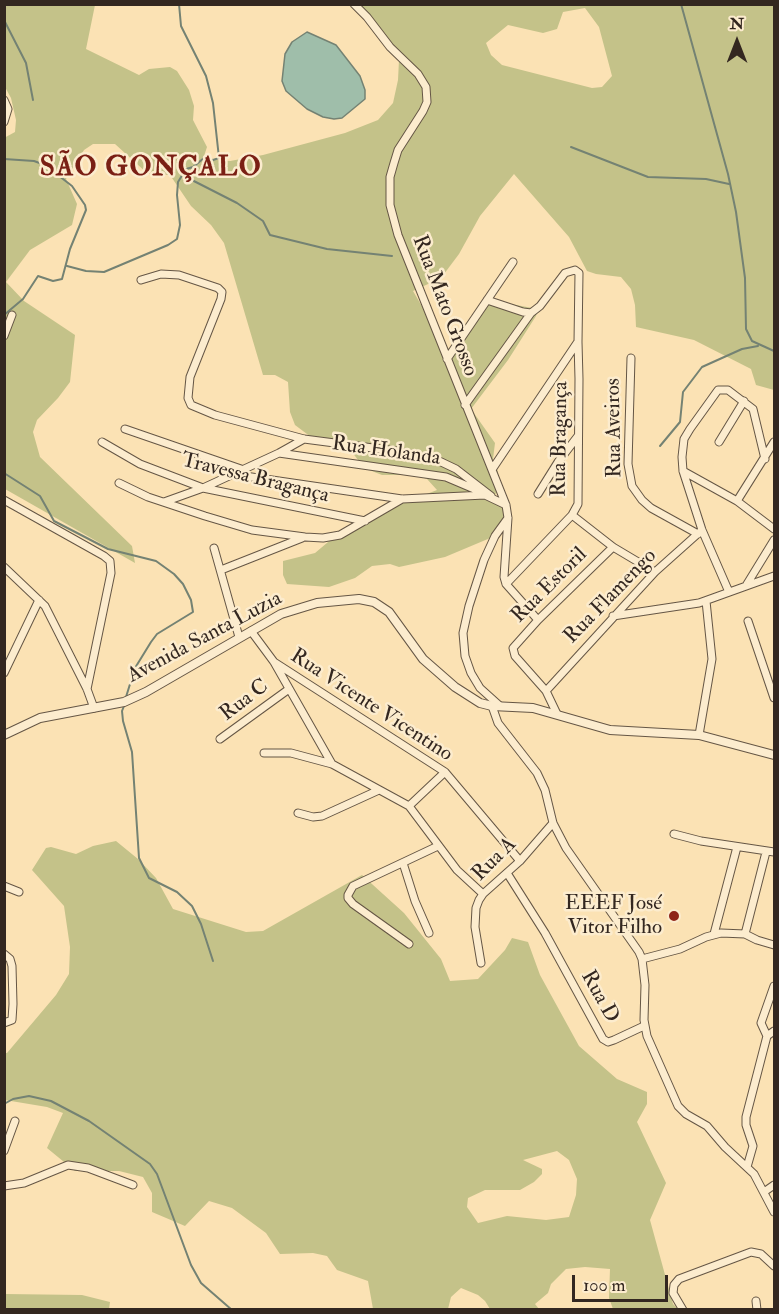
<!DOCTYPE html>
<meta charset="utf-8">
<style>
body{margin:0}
#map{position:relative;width:779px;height:1314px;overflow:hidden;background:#fbe2b4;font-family:"IM FELL Double Pica",serif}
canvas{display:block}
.frame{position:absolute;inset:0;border:6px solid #332720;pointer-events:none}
.north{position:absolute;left:707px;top:12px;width:60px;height:60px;-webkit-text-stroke:4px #fcecce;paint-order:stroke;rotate:0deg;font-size:16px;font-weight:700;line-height:24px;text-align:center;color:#332720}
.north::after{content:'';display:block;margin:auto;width:21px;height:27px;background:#332720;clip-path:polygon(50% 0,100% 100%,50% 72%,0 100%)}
.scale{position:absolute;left:572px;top:1275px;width:96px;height:27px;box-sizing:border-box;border:3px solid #332720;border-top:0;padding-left:8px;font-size:18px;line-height:21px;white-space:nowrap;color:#332720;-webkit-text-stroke:4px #fcecce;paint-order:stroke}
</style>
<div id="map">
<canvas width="779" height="1314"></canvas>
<div class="frame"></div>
<div class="north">N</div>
<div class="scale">100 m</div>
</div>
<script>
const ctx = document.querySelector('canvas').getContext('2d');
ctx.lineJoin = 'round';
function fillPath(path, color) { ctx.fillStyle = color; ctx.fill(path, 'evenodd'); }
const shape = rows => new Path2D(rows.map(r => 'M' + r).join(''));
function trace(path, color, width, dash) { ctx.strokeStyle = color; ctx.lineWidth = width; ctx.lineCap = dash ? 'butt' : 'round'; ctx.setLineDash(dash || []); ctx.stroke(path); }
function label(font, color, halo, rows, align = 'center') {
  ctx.font = font + ' "IM FELL Double Pica",serif'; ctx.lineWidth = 5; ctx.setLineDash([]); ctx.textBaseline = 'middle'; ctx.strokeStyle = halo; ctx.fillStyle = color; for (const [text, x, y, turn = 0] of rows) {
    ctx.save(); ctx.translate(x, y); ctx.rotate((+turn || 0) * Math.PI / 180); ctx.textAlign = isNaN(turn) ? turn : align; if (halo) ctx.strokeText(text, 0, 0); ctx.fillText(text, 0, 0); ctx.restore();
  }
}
fillPath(shape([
 [5,5,95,5,86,49,139,75,149,69,170,67,177,71,189,90,194,106,193,120,207,147,203,159,230,161,263,155,345,133,378,120,393,103,398,80,399,60,355,5,774,5,774,390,756,385,751,369,694,340,636,327,635,305,631,289,621,277,596,274,587,271,569,237,514,174,480,216,459,254,441,278,413,291,451,356,486,297,505,303,538,309,536,316,508,360,471,409,495,443,493,459,498,472,499,482,495,496,504,504,505,517,495,536,445,557,399,567,390,564,372,566,355,578,329,587,287,584,283,575,283,561,315,553,340,532,370,516,437,490,427,479,415,475,382,475,364,468,349,448,315,440,295,425,290,412,288,382,275,375,263,375,224,243,211,225,191,206,170,175,148,174,115,144,93,144,84,150,66,179,77,204,72,225,30,250,6,282,24,301,75,335,70,382,58,398,37,420,33,432,40,457,132,546,135,563,5,489,4,138,15,132,16,120,11,98,5,87],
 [585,8,599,27,612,76,602,87,592,88,502,65,491,55,486,43,508,25,543,33,557,29,563,12],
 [116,841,138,859,156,878,173,909,246,932,263,931,362,875,404,913,441,959,450,981,478,979,505,950,512,938,528,942,540,975,579,1046,617,1079,647,1092,647,1104,637,1122,666,1183,650,1220,673,1304,678,1309,613,1309,609,1298,610,1269,585,1267,566,1269,551,1284,548,1293,535,1304,539,1309,490,1309,485,1301,478,1295,461,1288,451,1297,448,1309,373,1309,368,1281,337,1270,327,1256,313,1253,280,1254,266,1233,232,1208,209,1201,185,1226,152,1212,152,1193,143,1177,119,1171,75,1171,47,1148,63,1113,47,1107,5,1100,4,1053,7,1053,56,995,69,974,70,947,64,906,32,870,46,848,51,847,76,854,93,846],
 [557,1151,569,1160,577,1179,576,1195,569,1217,546,1220,507,1216,478,1223,467,1207,468,1198,485,1190,520,1190,534,1182,542,1174,542,1169,523,1160],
 [5,1294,82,1295,110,1302,109,1309,5,1309]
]), '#c4c289');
const water = shape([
 [307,32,336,45,360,76,365,90,365,99,342,118,334,119,323,117,307,109,286,91,282,81,285,54,292,42,307,32]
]);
fillPath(water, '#9fbeaa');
trace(water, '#748273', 1.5);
trace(shape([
 [681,4,728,174,736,212,745,278,746,329,752,341,774,351],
 [4,20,26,63,33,100],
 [571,147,648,177,706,179,729,184],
 [4,159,34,161,45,165,72,186,85,205,86,210,70,249,62,279,53,281,38,276,23,299,4,315],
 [184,176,237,203,263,221,270,235,327,249,392,256],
 [67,266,86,271,104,272,168,245,177,239,180,225,177,195,178,182,186,169,193,167,204,158,213,160,219,158,213,103,206,76,181,26,179,4],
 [660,446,680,422,683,392,702,367,742,349,758,346],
 [4,473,40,496,54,521,108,549,156,561,174,574,183,584,191,600,193,612,157,634,151,642,135,668,126,697],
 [124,706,122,711,123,721,132,752,139,858,149,878,177,892,192,906,201,924,213,961],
 [4,1104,13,1099,29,1096,51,1101,89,1121,150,1164,157,1174,191,1265,201,1283,232,1310]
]), '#748273', 2);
const minor = shape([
 [354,4,367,17,390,47,418,74,426,87,427,102,423,111,398,150,394,163,390,177,390,205,398,235,506,505,508,518,504,577,506,584,538,620],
 [4,100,8,109,4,122],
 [141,280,161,274,179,275,218,288,222,292,221,299,190,377,188,398,191,405,215,415,304,439,396,451,437,460,456,469,491,496],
 [487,300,523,312,531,313,540,306,565,273,575,270,579,273,578,342,579,379,578,504,572,515,506,584],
 [4,336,12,315],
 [631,358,628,464,632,486,642,500,651,508,698,534],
 [447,359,513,262],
 [465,405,531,313],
 [125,429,241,469],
 [102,442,140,464,203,488,365,521],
 [719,442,744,401],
 [279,453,446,477,479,491],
 [493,468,577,343],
 [683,471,737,501,774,529],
 [231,474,402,499,485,495,506,505],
 [119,483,148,497,205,516,252,530,305,537,323,538,340,535,402,499],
 [538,494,558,462,578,436],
 [4,500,104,556,110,561,111,573,87,689],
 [737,501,774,442],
 [164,502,203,488,279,453,304,439],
 [572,515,613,547,655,572],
 [214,548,239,637],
 [4,567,45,606,87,689,94,708],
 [221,570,302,538],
 [747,584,774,540],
 [729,592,702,530,683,471,682,457,684,439,690,429,718,390,728,390,753,409,765,459],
 [613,616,699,603,774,576],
 [748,621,774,698],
 [251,631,274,662,332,764],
 [274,662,445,772,520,861],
 [4,673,39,600],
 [546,691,655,572,702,530],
 [492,706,498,723,537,773,545,790,553,823,566,848,639,952,642,959,645,985,644,1020,647,1036,678,1106,686,1114,707,1126,725,1147,754,1174,774,1212],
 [500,706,480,688,471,673,465,656,463,633,469,606,484,560,495,536,508,518],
 [557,714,546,691,515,656,513,648,538,620,613,547],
 [699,735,712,659,706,601],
 [220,739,289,689],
 [264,753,291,753,332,764,409,806,457,870,483,894],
 [409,806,445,772],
 [298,813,313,817,322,816,379,790],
 [674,834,701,841,774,852],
 [403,863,415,901,429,933],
 [507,873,545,933,603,1039,608,1042,614,1040,644,1026],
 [4,886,19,892],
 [714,934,737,847],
 [745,934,766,852],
 [409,944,353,904,348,898,348,895,353,886,438,846],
 [4,954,10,959,12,966,13,1004,12,1020,4,1023],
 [642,959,680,949,706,937,721,933,745,934,757,940,774,945],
 [481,963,475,927,476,908,479,900,483,894,520,861,553,823],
 [767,1036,761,1023,774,986],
 [4,1151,15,1121],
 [747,1167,753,1146,746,1125,746,1117,767,1036,774,1031],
 [4,1186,24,1183,68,1165,88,1168,133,1185],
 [764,1192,774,1185],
 [756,1301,757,1310],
 [683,1310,673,1293,674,1285,679,1279,751,1252,761,1254,774,1266]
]);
const tertiary = shape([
 [4,735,40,718,124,702,146,692,281,614,317,603,359,599,374,602,389,612,423,659,455,687,480,703,492,706,533,708,610,730,699,735,774,755]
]);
trace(minor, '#655645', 9);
trace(tertiary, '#655645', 10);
trace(minor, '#fcecce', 7);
trace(tertiary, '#fcecce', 8);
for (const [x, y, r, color] of [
 [674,916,6,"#8f2418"]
]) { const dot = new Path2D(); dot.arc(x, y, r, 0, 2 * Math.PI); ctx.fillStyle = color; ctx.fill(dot); trace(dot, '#fcecce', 2); }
label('21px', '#332720', '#fcecce', [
 ["Rua Mato Grosso",444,306,69],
 ["Rua Aveiros",615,428,-91],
 ["Rua Bragança",561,439,-89],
 ["Rua Holanda",386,452,8],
 ["Travessa Bragança",255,479,14],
 ["Rua Estoril",550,586,-45],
 ["Rua Flamengo",611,597,-46],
 ["Avenida Santa Luzia",205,638,-28],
 ["Rua C",245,701,-37],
 ["Rua Vicente Vicentino",371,706,33],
 ["Rua A",495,860,-45],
 ["Rua D",599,997,61]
]);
label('21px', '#332720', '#fcecce', [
 ["EEEF José",662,904],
 ["Vitor Filho",662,928]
], 'right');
ctx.letterSpacing = '1.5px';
label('bold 27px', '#7a1f14', '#fcecce', [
 ["SÃO GONÇALO",151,169]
]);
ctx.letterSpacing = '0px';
</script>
